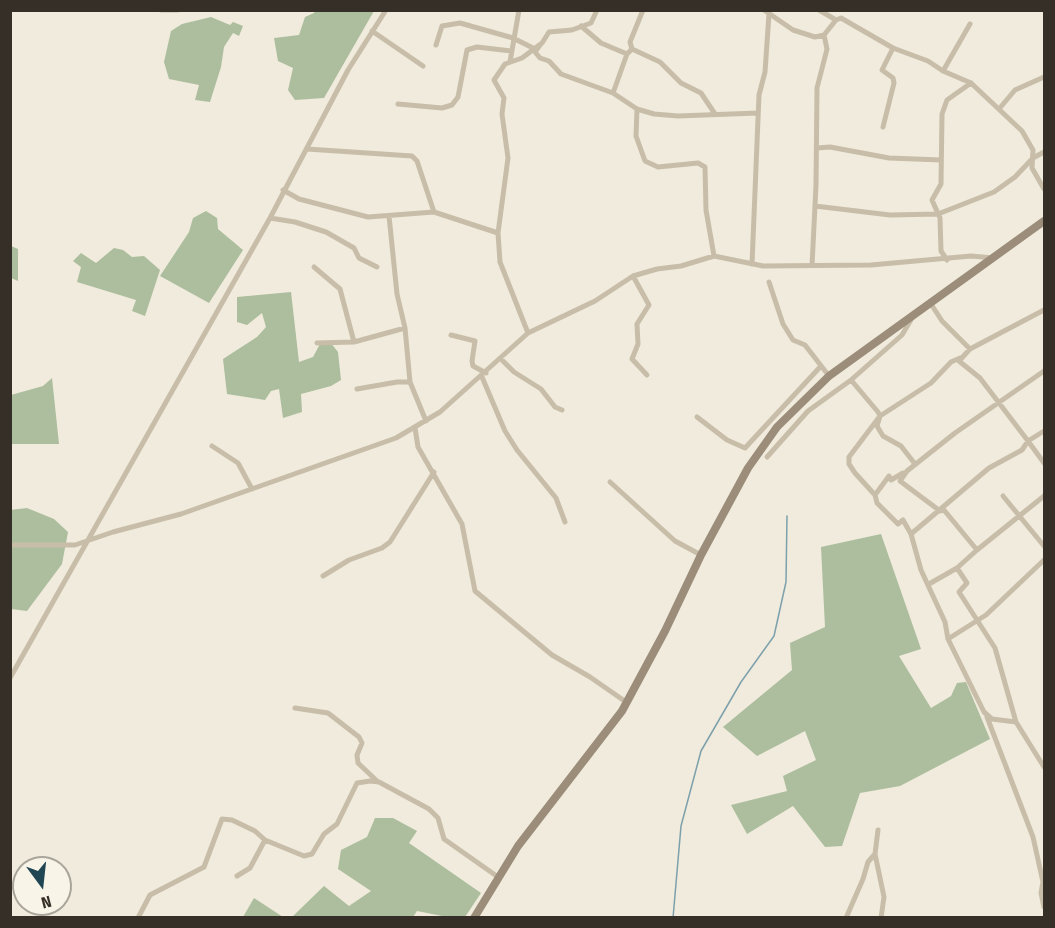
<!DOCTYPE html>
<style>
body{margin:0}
#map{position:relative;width:1055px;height:928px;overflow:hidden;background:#f0ebdc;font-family:"Fira Sans Condensed",sans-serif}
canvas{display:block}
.frame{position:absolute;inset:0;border:12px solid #352f28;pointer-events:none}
.north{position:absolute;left:12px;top:856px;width:60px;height:60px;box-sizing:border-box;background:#f8f4e8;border:2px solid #aaa59b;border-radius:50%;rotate:165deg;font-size:16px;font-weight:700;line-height:24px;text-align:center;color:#352f28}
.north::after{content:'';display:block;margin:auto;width:21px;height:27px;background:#204654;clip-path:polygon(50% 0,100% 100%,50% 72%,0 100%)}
</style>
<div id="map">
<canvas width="1055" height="928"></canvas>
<div class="frame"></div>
<div class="north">N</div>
</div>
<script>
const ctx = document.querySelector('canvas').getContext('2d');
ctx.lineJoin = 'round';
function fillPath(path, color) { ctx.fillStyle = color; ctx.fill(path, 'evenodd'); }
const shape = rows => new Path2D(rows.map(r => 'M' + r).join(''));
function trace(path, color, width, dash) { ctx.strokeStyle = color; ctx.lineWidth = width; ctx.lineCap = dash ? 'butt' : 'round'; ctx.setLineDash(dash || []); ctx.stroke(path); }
fillPath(shape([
 [315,11,374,11,324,98,295,100,288,90,293,68,278,61,274,38,299,35,305,17,314,13],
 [211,17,230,25,233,22,243,26,239,36,233,33,224,47,221,67,210,102,195,100,199,85,169,79,164,62,171,31,182,24],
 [206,211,217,218,218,229,243,250,209,303,160,276,189,232,193,218],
 [11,246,18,249,18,281,11,278],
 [114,248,123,250,132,257,144,256,160,270,145,316,132,311,136,300,77,282,81,267,73,261,81,253,96,263],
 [291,292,299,362,313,357,320,344,330,342,338,352,341,380,331,386,301,394,302,412,283,418,279,389,271,391,265,400,227,394,223,359,257,337,266,327,262,313,247,325,237,322,237,297],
 [52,378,59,444,11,444,11,395,43,386],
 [27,508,54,519,68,532,62,564,27,611,11,609,10,510],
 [881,534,921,649,899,656,931,708,951,696,957,683,966,682,990,739,900,786,860,793,842,846,825,847,793,806,747,834,731,805,787,791,783,776,816,760,805,731,757,756,723,727,792,670,790,643,825,627,821,547],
 [375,818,393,818,417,831,409,843,481,893,465,917,447,917,417,911,413,917,292,917,324,886,349,906,371,891,338,869,341,850,367,837],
 [254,898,283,917,243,917]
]), '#acbe9d');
trace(shape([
 [673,918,681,826,701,751,741,682,774,636,786,582,787,516]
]), '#7ca0ac', 1.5);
trace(shape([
 [161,10,178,10],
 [764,10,793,30,815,37,824,35,836,20,841,18,893,48,928,61,943,71,971,83,1022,131,1033,150,1032,168,1044,189],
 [819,10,836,20],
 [581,26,601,43,627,54],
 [372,31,423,66],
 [436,45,442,26,460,23,513,38,533,48],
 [540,45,535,52,540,58,549,61,561,74,613,93,627,54,632,49,630,42,643,10],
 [632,49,660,62,681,83,701,93,715,114],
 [510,62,519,10],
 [943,71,970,24],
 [613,93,637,109,654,114,678,116,758,113],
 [398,104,442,108,452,105,458,97,467,50,477,47,511,51],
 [637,109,636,136,645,161,658,167,698,163,705,167,706,210,714,256],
 [999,109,1015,90,1044,77],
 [883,127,894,83,893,78,882,70,893,48],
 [817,148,830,147,889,158,941,160],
 [307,149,412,156,417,161,434,212],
 [283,190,299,199,368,217,434,212,498,233],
 [815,206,890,215,938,214,994,192,1015,177,1033,158,1044,152],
 [389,216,397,294,405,328,410,382,426,421],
 [270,218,295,222,326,232,354,248,359,258,377,267],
 [947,260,941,251,940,218,932,200,941,184,942,114,947,100,971,83],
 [752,264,759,95,765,72,769,14],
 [812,266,816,185,817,88,827,49,824,35],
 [314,267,340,289,354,342],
 [633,276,649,305,637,324,638,344,632,359,647,375],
 [769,282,783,324,793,340,805,345,829,376],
 [931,304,942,321,970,349],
 [1044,310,970,349,959,361,980,378,1028,441,1044,431],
 [912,318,902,335,851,380,878,412,880,416,877,426,883,436,901,446,915,464],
 [528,333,500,262,498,233,508,158,502,114,504,98,494,80,505,64,522,58,542,43,549,32,572,30,591,23,597,10],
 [451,335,475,341,472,361,473,366,486,373],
 [317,343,354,342,405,328],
 [501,359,514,372,541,389,555,407,562,410],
 [1044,371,955,433,907,471,900,481,940,511,944,510,977,550,957,568,967,583,959,592,995,648,1016,722,1044,767],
 [482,377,505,431,517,450,556,498,565,522],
 [357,389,397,382,410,382],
 [697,417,727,440,745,448,821,366],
 [415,428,418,447,462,524,475,591,552,655,590,677,626,702],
 [212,446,238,463,252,489],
 [767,457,808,411,851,380],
 [903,473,891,480,889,476,875,495,877,503,898,524,903,520,911,534,921,570,945,622,948,639,984,712,992,719,1016,722],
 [610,482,675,541,701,555],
 [875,495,855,473,849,464,849,457,880,416,931,383,951,362,960,358],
 [1003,496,1044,546],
 [911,534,989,468,1022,450,1028,441,1044,463],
 [10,545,75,545,113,532,181,514,396,438,440,412,528,333,595,301,633,276,657,269,681,266,714,256,763,266,871,265,971,256,994,258],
 [977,550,1044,496],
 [323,576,349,560,382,548,390,542,434,472],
 [929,584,957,568],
 [948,639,986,615,1044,560],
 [10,678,270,218,348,70,386,10],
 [295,708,328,713,359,737,362,743,357,755,358,763,377,781],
 [987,717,1033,837,1043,882,1041,893,1044,907],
 [878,830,875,854,884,897,881,918],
 [237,876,250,868,265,840,304,856,312,854,324,834,337,824,357,783,370,781,379,782,429,809,438,818,444,839,498,877],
 [138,918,150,895,204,867,222,819,232,820,255,831,265,840],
 [846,918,863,879,868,862,875,854]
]), '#c8bda8', 5);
trace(shape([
 [474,918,518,846,622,711,665,631,701,555,748,468,777,427,829,376,1044,221]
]), '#9b8d7a', 8);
</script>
